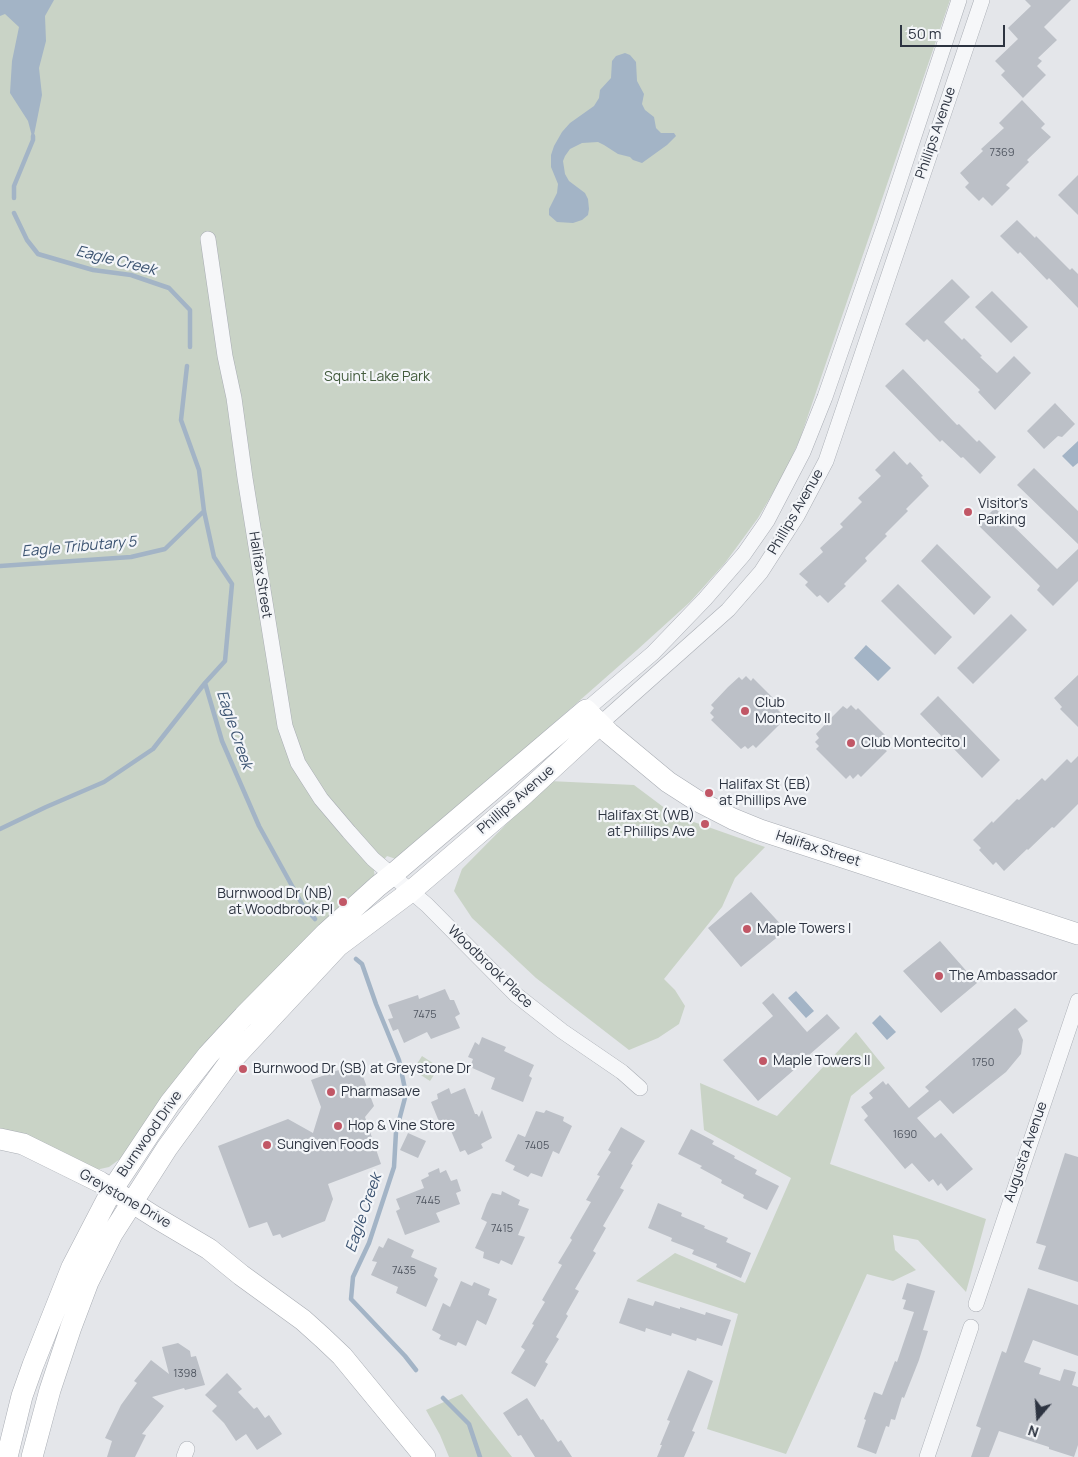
<!DOCTYPE html>
<style>
body{margin:0}
#map{position:relative;width:1078px;height:1457px;overflow:hidden;background:#e4e6ea;font-family:Manrope,sans-serif}
canvas{display:block}
.north{position:absolute;left:1013px;top:1392px;width:50px;height:50px;-webkit-text-stroke:4px #f3f5f8;paint-order:stroke;rotate:198deg;font-size:14px;font-weight:700;line-height:20px;text-align:center;color:#2d3441}
.north::after{content:'';display:block;margin:auto;width:18px;height:22px;background:#2d3441;clip-path:polygon(50% 0,100% 100%,50% 72%,0 100%)}
.scale{position:absolute;left:900px;top:25px;width:105px;height:22px;box-sizing:border-box;border:2px solid #2d3441;border-top:0;padding-left:6px;font-size:15px;line-height:18px;white-space:nowrap;color:#2d3441;-webkit-text-stroke:4px #f3f5f8;paint-order:stroke}
</style>
<div id="map">
<canvas width="1078" height="1457"></canvas>
<div class="north">N</div>
<div class="scale">50 m</div>
</div>
<script>
const ctx = document.querySelector('canvas').getContext('2d');
ctx.lineJoin = 'round';
function fillPath(path, color) { ctx.fillStyle = color; ctx.fill(path, 'evenodd'); }
const shape = rows => new Path2D(rows.map(r => 'M' + r).join(''));
function trace(path, color, width, dash) { ctx.strokeStyle = color; ctx.lineWidth = width; ctx.lineCap = dash ? 'butt' : 'round'; ctx.setLineDash(dash || []); ctx.stroke(path); }
function label(font, color, halo, rows, align = 'center') {
  ctx.font = font + ' Manrope,sans-serif'; ctx.lineWidth = 4.5; ctx.setLineDash([]); ctx.textBaseline = 'middle'; ctx.strokeStyle = halo; ctx.fillStyle = color; for (const [text, x, y, turn = 0] of rows) {
    ctx.save(); ctx.translate(x, y); ctx.rotate((+turn || 0) * Math.PI / 180); ctx.textAlign = isNaN(turn) ? turn : align; if (halo) ctx.strokeText(text, 0, 0); ctx.fillText(text, 0, 0); ctx.restore();
  }
}
fillPath(shape([
 [0,0,950,0,800,439,784,474,758,518,725,563,690,602,637,650,403,856,396,859,387,856,374,871,375,879,292,953,255,990,224,1023,124,1156,109,1167,100,1169,95,1169,0,1131],
 [549,781,634,785,674,815,765,847,735,878,722,907,664,979,675,990,685,1006,679,1024,658,1038,629,1050,536,978,472,918,454,891,462,869],
 [856,1032,885,1068,851,1096,830,1164,986,1219,966,1292,918,1240,893,1235,895,1250,916,1270,893,1281,867,1274,786,1454,707,1429,738,1314,636,1281,675,1253,745,1283,791,1178,704,1130,700,1083,777,1116],
 [422,1056,439,1067,430,1081,413,1070],
 [462,1394,512,1457,449,1457,440,1435,426,1410]
]), '#c9d3c6');
fillPath(shape([
 [0,0,54,0,45,16,46,41,39,68,42,95,33,140,28,121,10,93,12,61,19,27,5,14,0,16],
 [625,53,630,55,636,62,637,81,644,94,642,104,645,110,654,117,656,128,661,133,674,133,676,136,667,145,642,163,633,160,630,157,618,154,604,145,598,142,582,143,570,149,565,156,563,161,565,174,569,181,585,193,588,199,589,209,588,215,582,220,573,223,557,222,549,215,549,209,557,193,558,184,551,167,551,155,554,146,562,132,570,123,594,106,599,98,600,90,611,78,612,61,616,56],
 [1078,441,1078,463,1073,467,1062,456],
 [866,645,891,668,878,681,854,658],
 [796,991,814,1011,806,1018,788,998],
 [880,1015,896,1032,887,1040,872,1023]
]), '#a3b4c6');
trace(shape([
 [14,198,14,186,33,140,33,136],
 [14,213,27,240,38,254,93,270,131,275,169,288,190,310,190,347],
 [0,566,131,557,165,549,204,511],
 [205,683,222,741,259,826,302,904,315,919],
 [0,829,46,807,104,782,153,749,205,683,225,661,232,584,214,557,204,511,199,470,181,420,187,366],
 [356,959,362,964,376,1004,399,1060,406,1094,396,1132,394,1167,369,1243,353,1277,351,1299,405,1356,416,1370],
 [443,1398,469,1424,480,1457]
]), '#a3b4c6', 4.5);
fillPath(shape([
 [1025,0,1071,0,1044,27,1057,40,1038,58,1042,61,1037,66,1046,75,1023,98,1001,75,1005,71,995,61,1018,39,1008,28,1031,6],
 [1022,100,1045,124,1041,128,1051,137,1027,160,1029,162,1006,185,1010,188,992,206,983,197,979,201,965,187,969,183,960,173,983,151,981,149,1004,128,999,123],
 [1078,175,1078,215,1058,195],
 [1017,220,1035,238,1036,236,1070,270,1072,268,1078,274,1078,308,1049,278,1047,280,1020,252,1018,254,1000,236],
 [952,279,970,297,944,322,962,340,964,338,982,356,980,357,997,373,1014,356,1031,373,995,410,978,392,980,390,927,339,924,342,905,324],
 [992,291,1028,327,1011,343,975,307],
 [903,369,957,425,959,424,977,442,979,440,996,457,980,474,963,457,961,458,942,440,940,442,885,386],
 [1055,403,1075,424,1062,437,1058,436,1044,449,1027,431],
 [894,451,907,465,910,462,923,476,921,477,929,486,906,509,908,511,885,534,887,536,865,558,867,561,844,584,846,586,828,603,820,595,817,597,805,585,808,582,799,574,823,552,820,548,843,527,840,524,862,502,858,498,881,476,875,470],
 [1034,468,1078,511,1078,544,1017,485],
 [995,508,1057,569,1078,549,1078,581,1053,606,1037,590,1040,586,978,525],
 [937,544,991,597,974,615,921,561],
 [898,584,952,637,935,655,881,601],
 [1011,614,1027,630,973,684,957,668],
 [1078,675,1078,727,1060,709,1062,707,1054,698],
 [746,676,751,681,753,678,782,707,778,710,782,714,778,718,782,722,756,748,753,745,748,749,745,746,741,749,711,720,714,717,710,713,714,708,711,705,728,687,739,677,742,680],
 [938,696,1000,760,982,778,920,714],
 [851,705,856,710,858,708,886,736,883,740,887,744,883,748,887,751,861,777,858,774,853,779,850,775,846,779,816,749,819,746,815,742,819,738,816,734,833,716,843,706,847,709],
 [1078,756,1078,804,1054,828,1052,827,1028,850,1027,849,1004,871,996,862,993,865,979,850,981,848,973,840,992,821,993,823,1017,799,1019,800,1042,778,1045,781,1067,759,1071,763],
 [751,892,786,930,741,967,708,928],
 [940,941,977,983,941,1013,903,971],
 [445,989,450,1000,454,1000,460,1014,455,1017,460,1028,431,1039,427,1032,404,1043,398,1029,393,1031,388,1019,393,1018,388,1005,418,995,419,999],
 [773,993,807,1032,827,1014,840,1028,801,1062,802,1063,758,1101,723,1060,773,1016,762,1003],
 [1015,1008,1028,1021,1018,1029,1023,1040,1021,1054,1006,1072,953,1114,940,1100,917,1118,935,1138,941,1133,973,1169,947,1191,941,1183,938,1186,933,1179,929,1182,912,1163,905,1169,864,1120,868,1116,861,1107,873,1098,869,1093,883,1081,886,1085,888,1083,909,1108,929,1091,925,1087],
 [482,1037,506,1047,504,1051,534,1065,529,1076,532,1078,523,1102,491,1089,495,1078,470,1067,473,1059,468,1057,475,1042,479,1045],
 [358,1063,374,1106,365,1117,381,1164,328,1184,333,1199,325,1221,282,1238,280,1234,273,1236,267,1222,249,1228,218,1146,288,1119,313,1133,321,1107,311,1080],
 [449,1088,451,1094,465,1088,475,1114,477,1114,479,1117,482,1110,492,1138,481,1144,483,1148,468,1155,465,1150,460,1152,449,1126,442,1129,431,1102,438,1099,437,1094],
 [546,1110,564,1117,563,1121,572,1126,559,1154,553,1151,542,1177,531,1173,528,1177,513,1170,515,1166,505,1161,518,1134,525,1137,536,1111,544,1113],
 [621,1127,645,1141,631,1164,633,1165,620,1188,624,1190,603,1226,606,1228,593,1251,596,1253,575,1289,579,1291,566,1314,568,1316,556,1337,559,1339,545,1362,548,1364,535,1387,511,1373,525,1350,521,1347,534,1325,532,1324,545,1302,542,1300,562,1265,558,1263,572,1240,570,1238,591,1202,586,1200,600,1176,597,1175,611,1152,608,1150],
 [691,1129,714,1141,712,1144,735,1156,734,1158,757,1170,755,1174,779,1186,767,1210,743,1198,744,1195,721,1183,722,1180,700,1168,702,1166,678,1154],
 [408,1133,426,1141,418,1158,400,1150],
 [1065,1153,1078,1157,1078,1282,1038,1269,1046,1246,1036,1243],
 [439,1168,440,1173,446,1170,451,1181,457,1179,461,1191,456,1193,460,1204,436,1213,440,1222,405,1235,396,1211,400,1209,396,1199,424,1188,421,1180,429,1176,428,1173],
 [502,1191,520,1200,518,1205,529,1209,518,1235,525,1237,512,1265,501,1260,499,1264,483,1258,484,1252,475,1248,487,1222,481,1219,487,1203,492,1193,501,1195],
 [658,1203,682,1213,681,1216,705,1226,704,1228,728,1238,726,1242,751,1253,741,1278,716,1267,717,1264,692,1254,694,1250,671,1241,672,1238,648,1228],
 [388,1238,414,1250,411,1257,437,1268,434,1276,438,1279,426,1307,396,1293,398,1287,371,1275,377,1262,372,1261,379,1246,383,1248],
 [461,1281,472,1286,474,1282,490,1289,488,1295,497,1299,486,1325,477,1320,466,1346,458,1342,456,1346,439,1339,441,1335,432,1330,443,1303,450,1307],
 [907,1283,935,1291,923,1330,928,1331,919,1360,904,1398,902,1397,895,1420,891,1419,889,1427,886,1426,876,1454,857,1447,866,1420,864,1419,874,1392,882,1395,895,1361,897,1362,914,1312,903,1309,906,1300,902,1299],
 [1028,1288,1078,1305,1078,1356,1033,1340,1024,1362,1041,1368,1039,1374,1060,1381,1064,1369,1076,1372,1072,1385,1078,1387,1078,1445,1074,1457,1049,1449,1049,1447,999,1431,989,1457,971,1457,981,1428,976,1426,1002,1351,1006,1353],
 [628,1298,653,1306,655,1301,680,1309,680,1307,705,1315,706,1312,731,1320,722,1346,697,1338,696,1341,672,1333,671,1336,646,1328,645,1332,619,1323],
 [178,1343,190,1351,191,1357,196,1356,205,1385,185,1390,184,1388,152,1397,164,1406,142,1434,146,1435,135,1457,107,1457,112,1441,105,1438,121,1405,137,1383,134,1381,151,1360,169,1374,162,1347],
 [688,1370,713,1381,692,1431,695,1432,684,1457,657,1457,662,1445,660,1445,670,1421,667,1420],
 [227,1373,242,1389,238,1392,254,1409,257,1407,265,1418,269,1415,282,1434,257,1450,246,1434,236,1441,224,1423,212,1411,217,1406,205,1395],
 [527,1398,541,1420,543,1419,558,1442,561,1440,572,1457,535,1457,521,1435,518,1436,503,1413]
]), '#bcc0c7');
const street = shape([
 [208,239,225,356,234,398,245,478,285,726,298,763,321,799,349,832,373,859,427,905,515,994,562,1031,622,1072,640,1088],
 [586,710,653,653,705,599,744,554,767,521,803,452,825,397,886,221,959,0],
 [600,724,728,610,761,572,797,516,826,461,982,0],
 [976,1304,1078,1001],
 [184,1457,187,1449],
 [927,1457,971,1327]
]);
const secondary = shape([
 [0,1139,23,1144,100,1182,155,1217,209,1249,241,1275,303,1320,323,1338,342,1356,425,1457],
 [7,1457,22,1396,33,1365,72,1267,112,1190,170,1103,208,1055,244,1016,326,933,378,886,392,875,586,710,609,733,668,782,696,800,733,819,760,830,1078,934],
 [32,1457,50,1390,71,1327,88,1282,112,1234,167,1148,229,1063,338,946,410,892,521,797,600,724]
]);
trace(street, '#a9adb4', 16);
trace(secondary, '#a9adb4', 22);
trace(street, '#f6f7f9', 15);
trace(secondary, '#fff', 21);
for (const [x, y, r, color] of [
 [968,512,5,"#c15766"],
 [745,711,5,"#c15766"],
 [851,743,5,"#c15766"],
 [709,793,5,"#c15766"],
 [705,824,5,"#c15766"],
 [343,902,5,"#c15766"],
 [747,929,5,"#c15766"],
 [939,976,5,"#c15766"],
 [763,1061,5,"#c15766"],
 [243,1069,5,"#c15766"],
 [331,1092,5,"#c15766"],
 [338,1126,5,"#c15766"],
 [267,1145,5,"#c15766"]
]) { const dot = new Path2D(); dot.arc(x, y, r, 0, 2 * Math.PI); ctx.fillStyle = color; ctx.fill(dot); trace(dot, '#f3f5f8', 2); }
label('11px', '#515762', null, [
 ["7369",1002,153],
 ["7475",425,1015],
 ["1750",983,1063],
 ["1690",905,1135],
 ["7405",537,1146],
 ["7445",428,1201],
 ["7415",502,1229],
 ["7435",404,1271],
 ["1398",185,1374]
]);
label('14px', '#2d3441', '#f3f5f8', [
 ["Phillips Avenue",936,133,-71],
 ["Phillips Avenue",796,512,-60],
 ["Halifax Street",260,575,81],
 ["Phillips Avenue",516,800,-41],
 ["Halifax Street",818,849,18],
 ["Woodbrook Place",490,967,44],
 ["Burnwood Drive",150,1134,-55],
 ["Augusta Avenue",1026,1152,-71],
 ["Greystone Drive",125,1199,30]
]);
label('14px', '#425b3c', '#f3f5f8', [
 ["Squint Lake Park",377,377]
]);
label('14px', '#2d3441', '#f3f5f8', [
 ["Visitor's",978,504],
 ["Parking",978,520],
 ["Club",755,703],
 ["Montecito II",755,719],
 ["Club Montecito I",861,743],
 ["Halifax St (EB)",719,785],
 ["at Phillips Ave",719,801],
 ["Halifax St (WB)",695,816,"right"],
 ["at Phillips Ave",695,832,"right"],
 ["Burnwood Dr (NB)",333,894,"right"],
 ["at Woodbrook Pl",333,910,"right"],
 ["Maple Towers I",757,929],
 ["The Ambassador",949,976],
 ["Maple Towers II",773,1061],
 ["Burnwood Dr (SB) at Greystone Dr",253,1069],
 ["Pharmasave",341,1092],
 ["Hop & Vine Store",348,1126],
 ["Sungiven Foods",277,1145]
], 'left');
label('italic 15px', '#3b5371', '#f3f5f8', [
 ["Eagle Creek",116,261,14],
 ["Eagle Tributary 5",79,547,-5],
 ["Eagle Creek",234,730,71],
 ["Eagle Creek",364,1213,-71]
]);
</script>
